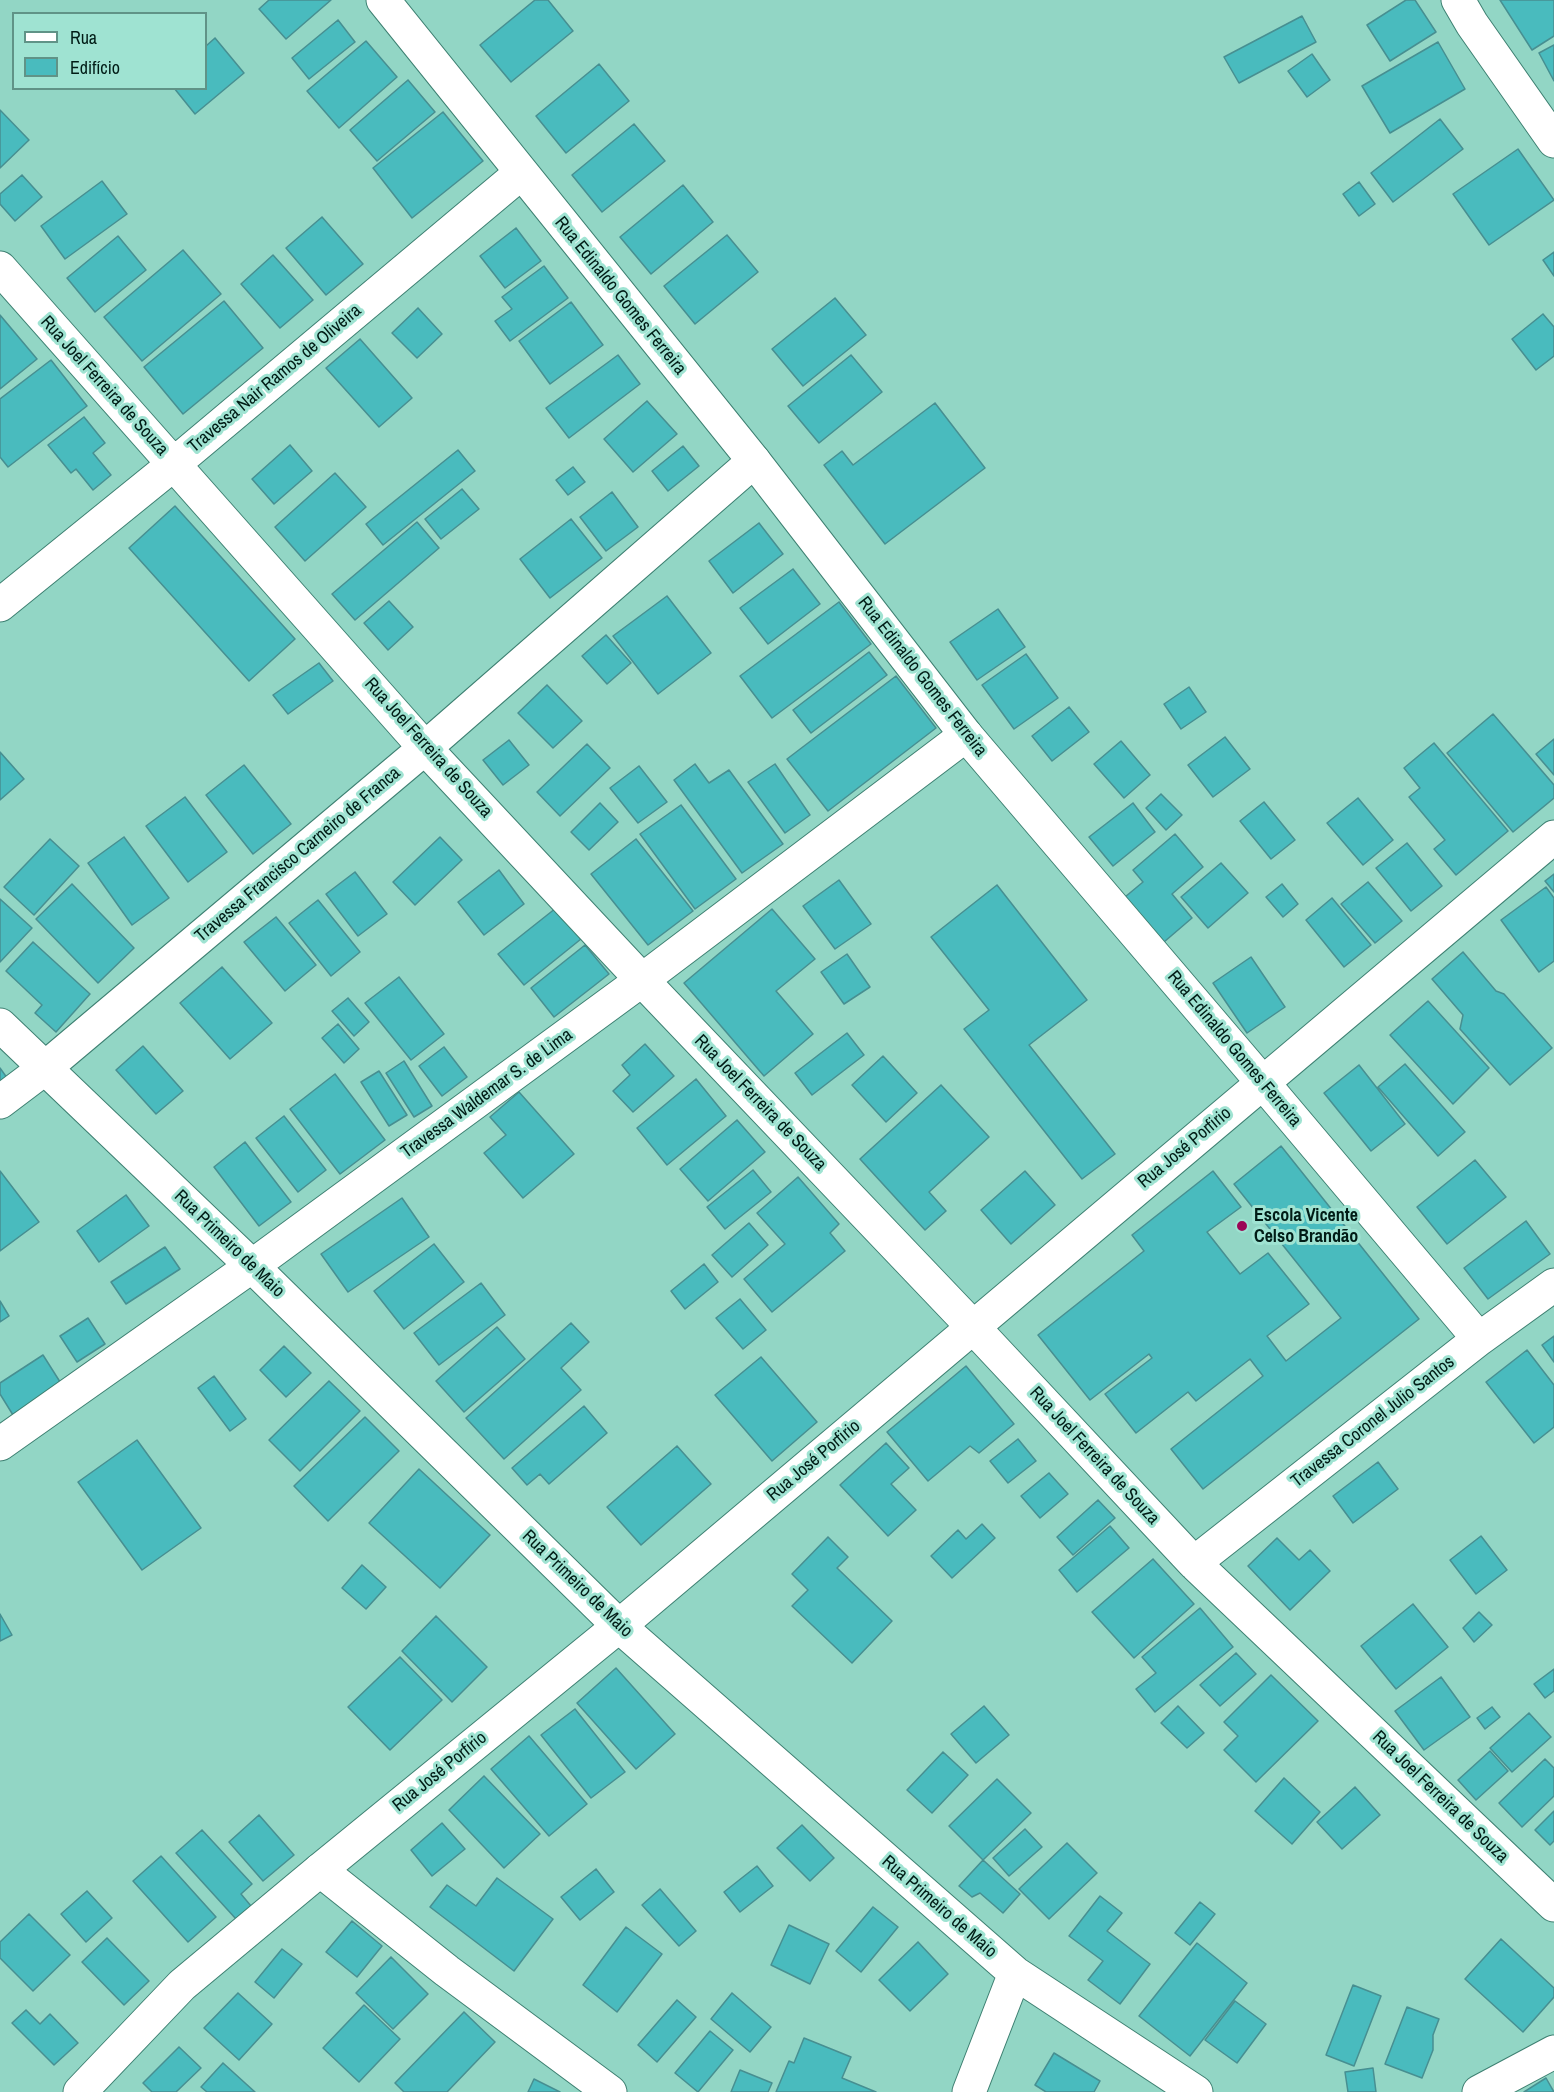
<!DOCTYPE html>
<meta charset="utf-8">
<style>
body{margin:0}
#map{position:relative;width:1554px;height:2092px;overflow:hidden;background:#92d6c5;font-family:"Archivo Narrow",sans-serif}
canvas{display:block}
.legend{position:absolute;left:12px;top:12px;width:195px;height:78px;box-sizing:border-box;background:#9fe3d2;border:2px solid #609387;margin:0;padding:8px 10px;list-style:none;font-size:18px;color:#011c16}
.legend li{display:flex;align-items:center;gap:12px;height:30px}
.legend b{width:30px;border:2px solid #609387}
</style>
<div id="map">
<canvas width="1554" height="2092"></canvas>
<ul class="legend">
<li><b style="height:8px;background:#fff"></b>Rua</li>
<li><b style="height:16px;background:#49bbbe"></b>Edifício</li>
</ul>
</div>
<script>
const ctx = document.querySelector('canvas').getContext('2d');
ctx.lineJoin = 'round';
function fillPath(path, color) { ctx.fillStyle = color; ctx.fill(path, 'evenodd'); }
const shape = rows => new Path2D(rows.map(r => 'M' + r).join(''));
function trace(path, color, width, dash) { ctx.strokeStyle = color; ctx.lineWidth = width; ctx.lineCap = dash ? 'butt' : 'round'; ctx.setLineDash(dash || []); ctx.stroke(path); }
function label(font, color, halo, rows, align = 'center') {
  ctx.font = font + ' "Archivo Narrow",sans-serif'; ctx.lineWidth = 6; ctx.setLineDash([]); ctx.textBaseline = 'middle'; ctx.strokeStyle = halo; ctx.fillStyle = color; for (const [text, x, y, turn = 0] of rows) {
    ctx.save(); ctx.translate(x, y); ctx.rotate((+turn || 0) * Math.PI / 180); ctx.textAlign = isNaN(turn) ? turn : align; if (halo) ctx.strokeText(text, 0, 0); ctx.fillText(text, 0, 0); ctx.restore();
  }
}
const building = shape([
 [269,0,331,0,286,39,259,9,269,0],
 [535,0,548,0,573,31,511,82,480,45,535,0],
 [1406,0,1415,0,1436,32,1390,61,1367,25,1406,0],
 [1500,0,1554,0,1554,36,1532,50,1500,0],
 [1302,16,1316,42,1239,83,1224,57,1302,16],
 [338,20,355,42,309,79,292,58,338,20],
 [215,38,244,73,195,114,174,88,206,88,206,46,215,38],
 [366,41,397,77,339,128,307,91,366,41],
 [1438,42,1465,89,1390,133,1362,86,1438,42],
 [1554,45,1554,81,1539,53,1554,45],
 [1312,54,1330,80,1307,97,1288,71,1312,54],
 [599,64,629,101,566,153,536,116,599,64],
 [408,80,435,112,377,161,350,130,408,80],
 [0,110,29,140,0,168,0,110],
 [443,112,483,161,412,218,373,168,443,112],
 [1440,119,1463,149,1393,202,1371,173,1440,119],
 [634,124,665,161,602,212,572,175,634,124],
 [1518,149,1554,200,1489,245,1453,194,1518,149],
 [22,175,42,197,15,221,0,204,0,194,22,175],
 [102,181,127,214,65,259,41,226,102,181],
 [1359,182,1375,204,1359,216,1343,194,1359,182],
 [683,185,713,222,651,274,620,237,683,185],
 [322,217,363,264,326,295,286,248,322,217],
 [516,228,541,261,505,288,480,256,516,228],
 [727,235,758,272,695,324,664,286,727,235],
 [118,236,146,270,95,312,67,278,118,236],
 [183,250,221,294,142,361,104,317,183,250],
 [1554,252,1554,276,1543,260,1554,252],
 [273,255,313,300,280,328,241,284,273,255],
 [544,266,568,298,510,341,495,321,512,309,502,297,544,266],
 [835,298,866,335,803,386,772,349,835,298],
 [224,301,263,348,183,414,144,367,224,301],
 [571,302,603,345,550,384,519,341,571,302],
 [418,308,442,334,417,358,392,333,418,308],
 [1543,314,1554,327,1554,356,1536,370,1512,339,1543,314],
 [0,315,37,359,0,389,0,315],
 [360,339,412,398,379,427,326,368,360,339],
 [618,355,640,384,569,438,546,408,618,355],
 [851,355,882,392,819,443,788,406,851,355],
 [51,360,87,406,8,467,0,457,0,399,51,360],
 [647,401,677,434,633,472,604,439,647,401],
 [935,403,985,468,885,544,824,465,842,451,853,465,935,403],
 [84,417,105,443,93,453,111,475,93,490,76,469,71,473,48,445,84,417],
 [290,445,312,471,274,504,252,479,290,445],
 [683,446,699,466,668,491,652,471,683,446],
 [458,450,475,471,383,545,366,524,458,450],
 [573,467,585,482,568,495,556,480,573,467],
 [335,473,366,507,305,561,275,527,335,473],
 [462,489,479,509,441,539,425,519,462,489],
 [612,492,638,527,606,551,580,517,612,492],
 [175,506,295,639,249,681,129,548,175,506],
 [571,519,602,558,550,598,520,559,571,519],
 [417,522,439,548,355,620,332,594,417,522],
 [759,523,783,554,733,593,709,561,759,523],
 [793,569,820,604,768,644,740,608,793,569],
 [667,596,711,653,658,694,613,636,667,596],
 [389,601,413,627,388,650,364,623,389,601],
 [839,602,871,644,772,718,740,676,839,602],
 [998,609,1025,647,977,680,950,642,998,609],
 [606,635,631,663,607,684,582,656,606,635],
 [869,652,887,675,811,733,793,710,869,652],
 [1026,654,1058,698,1014,729,982,685,1026,654],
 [319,663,333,681,288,714,273,695,319,663],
 [896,676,936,728,828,811,787,759,896,676],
 [547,685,582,721,553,748,518,713,547,685],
 [1189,687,1206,712,1181,729,1164,704,1189,687],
 [1069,707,1089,732,1052,761,1032,736,1069,707],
 [1493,714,1554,785,1554,798,1513,832,1447,753,1493,714],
 [1225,737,1250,769,1213,797,1188,765,1225,737],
 [1554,739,1554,775,1536,754,1554,739],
 [509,740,529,765,503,785,483,760,509,740],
 [1121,741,1150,775,1124,798,1094,764,1121,741],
 [1434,743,1508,831,1456,875,1434,849,1445,840,1409,797,1420,788,1404,768,1434,743],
 [587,744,610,768,560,816,537,792,587,744],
 [0,752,24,779,0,800,0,752],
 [695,764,709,783,729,770,783,844,742,873,674,780,695,764],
 [775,764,810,815,785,833,748,782,775,764],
 [244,765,291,824,253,854,206,795,244,765],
 [639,766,667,802,638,823,610,788,639,766],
 [1161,794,1182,815,1166,830,1146,808,1161,794],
 [185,797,227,852,188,882,146,826,185,797],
 [1358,798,1393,840,1363,865,1327,823,1358,798],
 [1264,802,1295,840,1271,859,1240,821,1264,802],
 [600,803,618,822,589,850,571,832,600,803],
 [1133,803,1155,832,1113,866,1089,837,1133,803],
 [681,805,736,879,695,909,640,834,681,805],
 [1175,834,1203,867,1172,894,1192,918,1164,942,1125,897,1143,882,1133,870,1175,834],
 [124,837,169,898,132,925,88,863,124,837],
 [440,837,462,860,415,905,393,882,440,837],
 [50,839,79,866,34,915,4,887,50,839],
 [636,839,693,911,648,945,591,874,636,839],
 [1407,843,1442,886,1411,911,1376,868,1407,843],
 [1221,863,1248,893,1208,928,1181,897,1221,863],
 [499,870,524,904,484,935,458,902,499,870],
 [355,872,387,914,358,936,326,894,355,872],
 [1554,874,1554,892,1545,881,1554,874],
 [839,880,871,924,835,949,803,906,839,880],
 [1368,882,1402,921,1375,943,1341,904,1368,882],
 [72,884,134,948,98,983,36,919,72,884],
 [1282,884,1298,904,1283,917,1266,897,1282,884],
 [997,885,1087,1000,1029,1045,1115,1154,1082,1179,964,1029,989,1010,931,937,997,885],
 [1546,887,1554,898,1554,961,1539,972,1501,920,1546,887],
 [1332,898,1371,945,1344,967,1306,920,1332,898],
 [0,899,32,928,0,962,0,899],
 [318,900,360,952,331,976,289,923,318,900],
 [556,908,581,939,524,985,498,954,556,908],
 [772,909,815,959,776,991,813,1034,764,1076,684,983,772,909],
 [276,917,316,965,285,991,244,942,276,917],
 [33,942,90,994,56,1032,35,1013,42,1005,6,971,33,942],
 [585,945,609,974,554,1017,531,988,585,945],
 [1463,952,1496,991,1504,994,1552,1048,1510,1085,1460,1029,1463,1015,1432,979,1463,952],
 [847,954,870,987,844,1004,821,972,847,954],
 [1251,957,1285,1007,1247,1033,1213,983,1251,957],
 [222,967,272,1023,230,1059,180,1003,222,967],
 [399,977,444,1034,411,1060,365,1003,399,977],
 [348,998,369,1022,354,1036,332,1011,348,998],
 [1428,1001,1489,1068,1453,1104,1390,1035,1428,1001],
 [338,1024,359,1049,344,1063,322,1038,338,1024],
 [847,1033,864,1055,812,1095,795,1073,847,1033],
 [645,1044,674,1076,633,1112,613,1091,630,1075,622,1065,645,1044],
 [143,1046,183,1091,156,1114,116,1070,143,1046],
 [444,1047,467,1077,442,1096,419,1066,444,1047],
 [883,1056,917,1093,886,1122,852,1085,883,1056],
 [404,1061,432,1106,414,1117,386,1073,404,1061],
 [1405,1064,1465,1132,1438,1156,1378,1087,1405,1064],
 [1359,1065,1405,1124,1371,1151,1324,1093,1359,1065],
 [0,1068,10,1082,0,1089,0,1068],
 [379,1071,407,1115,389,1126,361,1082,379,1071],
 [335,1074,385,1140,340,1174,290,1109,335,1074],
 [696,1079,726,1116,667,1165,637,1128,696,1079],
 [941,1085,989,1137,929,1192,946,1211,925,1230,860,1159,941,1085],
 [519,1092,574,1154,523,1198,484,1153,506,1135,490,1117,519,1092],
 [284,1116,326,1170,298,1192,256,1138,284,1116],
 [737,1120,765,1152,708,1201,680,1169,737,1120],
 [245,1142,291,1202,259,1226,214,1167,245,1142],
 [1281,1146,1419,1319,1203,1489,1171,1449,1263,1376,1250,1359,1196,1401,1188,1392,1136,1433,1105,1394,1152,1358,1149,1354,1090,1400,1038,1335,1144,1251,1132,1235,1213,1171,1241,1207,1207,1232,1240,1274,1268,1253,1309,1304,1267,1336,1286,1361,1341,1318,1234,1184,1281,1146],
 [1475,1160,1506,1197,1447,1244,1417,1207,1475,1160],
 [753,1170,771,1192,725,1229,707,1207,753,1170],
 [0,1171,39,1222,0,1251,0,1171],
 [1025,1171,1055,1205,1011,1244,981,1210,1025,1171],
 [798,1177,839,1224,830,1233,845,1251,772,1312,744,1279,785,1244,757,1213,798,1177],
 [126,1195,149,1226,99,1262,77,1231,126,1195],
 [402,1198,429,1237,348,1292,321,1254,402,1198],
 [1526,1221,1550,1254,1488,1299,1464,1268,1526,1221],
 [749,1223,768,1245,732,1277,712,1255,749,1223],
 [434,1244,464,1282,404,1329,374,1291,434,1244],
 [165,1247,180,1269,126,1304,111,1282,165,1247],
 [704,1264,718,1282,685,1309,671,1291,704,1264],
 [481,1283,505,1315,439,1365,414,1333,481,1283],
 [740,1299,766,1330,743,1349,716,1318,740,1299],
 [0,1301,9,1316,0,1322,0,1301],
 [88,1318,105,1344,77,1362,60,1336,88,1318],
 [571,1323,589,1342,561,1368,581,1390,504,1459,466,1418,571,1323],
 [497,1327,525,1359,464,1412,436,1381,497,1327],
 [1554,1336,1554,1362,1542,1345,1554,1336],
 [284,1346,311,1373,286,1397,260,1370,284,1346],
 [1527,1350,1554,1385,1554,1427,1534,1443,1486,1382,1527,1350],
 [43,1355,62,1385,13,1415,0,1394,0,1383,43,1355],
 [761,1357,817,1422,772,1461,715,1395,761,1357],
 [966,1366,1014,1424,979,1453,970,1446,928,1481,887,1432,966,1366],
 [214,1376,246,1419,230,1431,198,1388,214,1376],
 [329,1381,360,1411,300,1471,269,1440,329,1381],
 [584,1406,607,1433,549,1484,540,1474,527,1485,512,1468,584,1406],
 [365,1417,399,1451,328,1521,294,1486,365,1417],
 [1018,1439,1036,1461,1008,1483,990,1461,1018,1439],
 [137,1440,201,1528,142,1570,78,1482,137,1440],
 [886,1443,909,1468,891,1484,916,1510,888,1536,840,1485,886,1443],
 [677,1446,711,1484,641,1545,607,1507,677,1446],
 [1378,1462,1398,1489,1353,1523,1333,1496,1378,1462],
 [419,1469,490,1535,440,1588,369,1523,419,1469],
 [1049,1473,1068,1494,1040,1518,1021,1496,1049,1473],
 [1098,1500,1115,1518,1073,1555,1057,1537,1098,1500],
 [982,1524,995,1538,952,1578,931,1556,958,1530,966,1539,982,1524],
 [1110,1526,1129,1548,1077,1592,1059,1570,1110,1526],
 [1481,1536,1507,1570,1476,1594,1450,1560,1481,1536],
 [828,1537,848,1557,837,1568,892,1621,852,1663,792,1606,808,1590,792,1574,828,1537],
 [1277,1538,1299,1560,1310,1550,1330,1571,1290,1610,1248,1566,1277,1538],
 [1153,1559,1194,1604,1134,1658,1092,1612,1153,1559],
 [362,1565,386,1587,366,1609,342,1588,362,1565],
 [1413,1604,1448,1647,1396,1689,1361,1646,1413,1604],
 [1200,1608,1233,1647,1155,1712,1136,1689,1156,1673,1142,1657,1200,1608],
 [1479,1612,1492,1625,1474,1642,1463,1628,1479,1612],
 [0,1614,12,1635,0,1641,0,1614],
 [436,1616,487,1667,452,1702,402,1651,436,1616],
 [1236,1653,1256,1674,1220,1706,1200,1685,1236,1653],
 [400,1657,442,1700,390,1750,348,1707,400,1657],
 [616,1668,675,1734,636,1769,577,1703,616,1668],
 [1554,1669,1554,1691,1545,1698,1534,1684,1554,1669],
 [1271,1675,1318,1721,1256,1782,1224,1750,1238,1736,1224,1722,1271,1675],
 [1441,1677,1470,1717,1424,1750,1395,1711,1441,1677],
 [984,1706,1009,1735,976,1763,951,1734,984,1706],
 [1178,1706,1204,1733,1187,1748,1161,1723,1178,1706],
 [1492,1707,1500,1717,1485,1729,1477,1718,1492,1707],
 [575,1709,625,1772,591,1798,541,1735,575,1709],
 [1529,1713,1551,1737,1512,1772,1490,1748,1529,1713],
 [529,1736,587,1804,549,1836,491,1769,529,1736],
 [1490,1751,1508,1771,1476,1800,1458,1780,1490,1751],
 [943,1752,968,1775,932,1813,907,1790,943,1752],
 [1545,1759,1554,1768,1554,1796,1522,1827,1499,1803,1545,1759],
 [484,1776,540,1834,504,1868,449,1810,484,1776],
 [1284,1778,1320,1812,1292,1844,1255,1811,1284,1778],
 [997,1779,1031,1813,983,1860,949,1826,997,1779],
 [1355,1787,1380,1815,1342,1849,1317,1822,1355,1787],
 [1554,1811,1554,1841,1550,1845,1535,1830,1554,1811],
 [259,1815,294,1855,263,1881,229,1842,259,1815],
 [442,1823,465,1849,432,1876,411,1850,442,1823],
 [802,1825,834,1858,810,1881,777,1848,802,1825],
 [1025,1829,1042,1847,1009,1876,993,1858,1025,1829],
 [202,1830,252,1884,241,1894,251,1906,236,1919,176,1853,202,1830],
 [1067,1843,1097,1873,1049,1919,1019,1889,1067,1843],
 [161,1856,216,1917,188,1942,133,1881,161,1856],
 [983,1860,1020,1894,1003,1913,980,1893,972,1897,959,1886,983,1860],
 [757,1866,773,1886,740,1912,724,1892,757,1866],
 [596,1869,614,1892,580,1920,561,1897,596,1869],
 [497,1878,553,1919,514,1971,430,1907,447,1885,476,1906,497,1878],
 [660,1889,696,1931,679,1946,642,1905,660,1889],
 [87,1891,112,1918,86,1942,61,1914,87,1891],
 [1100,1896,1122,1913,1107,1931,1150,1964,1120,2004,1088,1980,1103,1961,1069,1936,1100,1896],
 [1200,1902,1215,1914,1190,1945,1175,1933,1200,1902],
 [873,1907,898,1927,861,1972,836,1951,873,1907],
 [29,1914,70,1955,33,1991,0,1958,0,1942,29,1914],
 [352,1921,382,1946,357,1977,326,1952,352,1921],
 [789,1925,829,1944,810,1984,771,1965,789,1925],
 [626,1927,662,1954,617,2012,583,1985,626,1927],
 [107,1938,149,1981,124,2005,82,1962,107,1938],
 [1501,1939,1554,1988,1554,1997,1523,2032,1465,1979,1501,1939],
 [918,1942,948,1974,910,2011,879,1980,918,1942],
 [1197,1943,1247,1983,1190,2056,1139,2016,1197,1943],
 [282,1949,302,1964,274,1998,255,1982,282,1949],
 [391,1957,428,1994,393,2029,356,1993,391,1957],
 [1353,1985,1381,1996,1354,2066,1326,2055,1353,1985],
 [238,1993,272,2024,239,2060,204,2028,238,1993],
 [732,1993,771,2027,750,2052,711,2019,732,1993],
 [677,2000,696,2017,657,2062,638,2045,677,2000],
 [1235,2001,1266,2024,1237,2063,1205,2040,1235,2001],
 [364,2005,400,2039,359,2082,323,2048,364,2005],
 [1407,2007,1439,2019,1433,2035,1433,2050,1422,2078,1385,2064,1407,2007],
 [26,2010,40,2024,50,2014,78,2043,54,2065,12,2023,26,2010],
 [464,2012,495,2042,447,2092,404,2092,395,2083,464,2012],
 [710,2031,733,2050,698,2092,675,2073,710,2031],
 [804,2038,851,2057,842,2078,876,2092,776,2092,789,2061,794,2063,804,2038],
 [179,2047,201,2068,176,2092,152,2092,143,2083,179,2047],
 [1054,2053,1100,2081,1094,2092,1046,2092,1035,2085,1054,2053],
 [223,2063,255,2092,207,2092,201,2087,223,2063],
 [1373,2068,1376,2092,1348,2092,1345,2072,1373,2068],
 [740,2070,772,2083,768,2092,731,2092,740,2070],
 [1546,2078,1554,2092,1524,2092,1546,2078],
 [534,2079,560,2092,528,2092,534,2079]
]);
fillPath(building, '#49bbbe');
trace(building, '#478f91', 1.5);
const street = shape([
 [1458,0,1472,24,1554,141],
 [0,268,425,748,642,980,973,1327,1194,1563,1554,1905],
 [0,605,174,464,521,173],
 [0,1025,252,1266,619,1626,1015,1973,1196,2092],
 [1263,1083,1479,1339],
 [0,1102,45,1068,425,748,754,461],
 [0,1444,252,1266,642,980,966,735],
 [1194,1563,1479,1339,1554,1285],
 [320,1870,447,1971,610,2092],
 [969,2092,1015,1973],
 [1479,2092,1554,2052]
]);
const secondary = shape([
 [383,0,754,461,966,735,1263,1083],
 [80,2092,182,1985,320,1870,619,1626,1554,837]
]);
trace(street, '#3e8072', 35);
trace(secondary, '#3e8072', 35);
trace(street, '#fff', 33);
trace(secondary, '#fff', 33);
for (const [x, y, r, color] of [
 [1242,1226,6,"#9b0756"]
]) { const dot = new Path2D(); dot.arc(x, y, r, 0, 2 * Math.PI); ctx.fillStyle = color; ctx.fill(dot); trace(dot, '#9fe3d2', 2); }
label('18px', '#011c16', '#9fe3d2', [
 ["Rua Edinaldo Gomes Ferreira",620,296,51],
 ["Travessa Nair Ramos de Oliveira",275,379,-40],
 ["Rua Joel Ferreira de Souza",104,386,48],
 ["Rua Edinaldo Gomes Ferreira",922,677,52],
 ["Rua Joel Ferreira de Souza",428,748,48],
 ["Travessa Francisco Carneiro de Franca",298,855,-40],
 ["Rua Edinaldo Gomes Ferreira",1234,1049,50],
 ["Travessa Waldemar S. de Lima",487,1094,-36],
 ["Rua Joel Ferreira de Souza",760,1103,46],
 ["Rua José Porfirio",1185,1148,-40],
 ["Rua Primeiro de Maio",229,1244,44],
 ["Travessa Coronel Julio Santos",1373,1422,-38],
 ["Rua Joel Ferreira de Souza",1094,1456,47],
 ["Rua José Porfirio",814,1461,-40],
 ["Rua Primeiro de Maio",577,1584,44],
 ["Rua José Porfirio",440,1772,-39],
 ["Rua Joel Ferreira de Souza",1440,1797,44],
 ["Rua Primeiro de Maio",939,1907,41]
]);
label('bold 18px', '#011c16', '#9fe3d2', [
 ["Escola Vicente",1254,1216],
 ["Celso Brandão",1254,1237]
], 'left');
</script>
